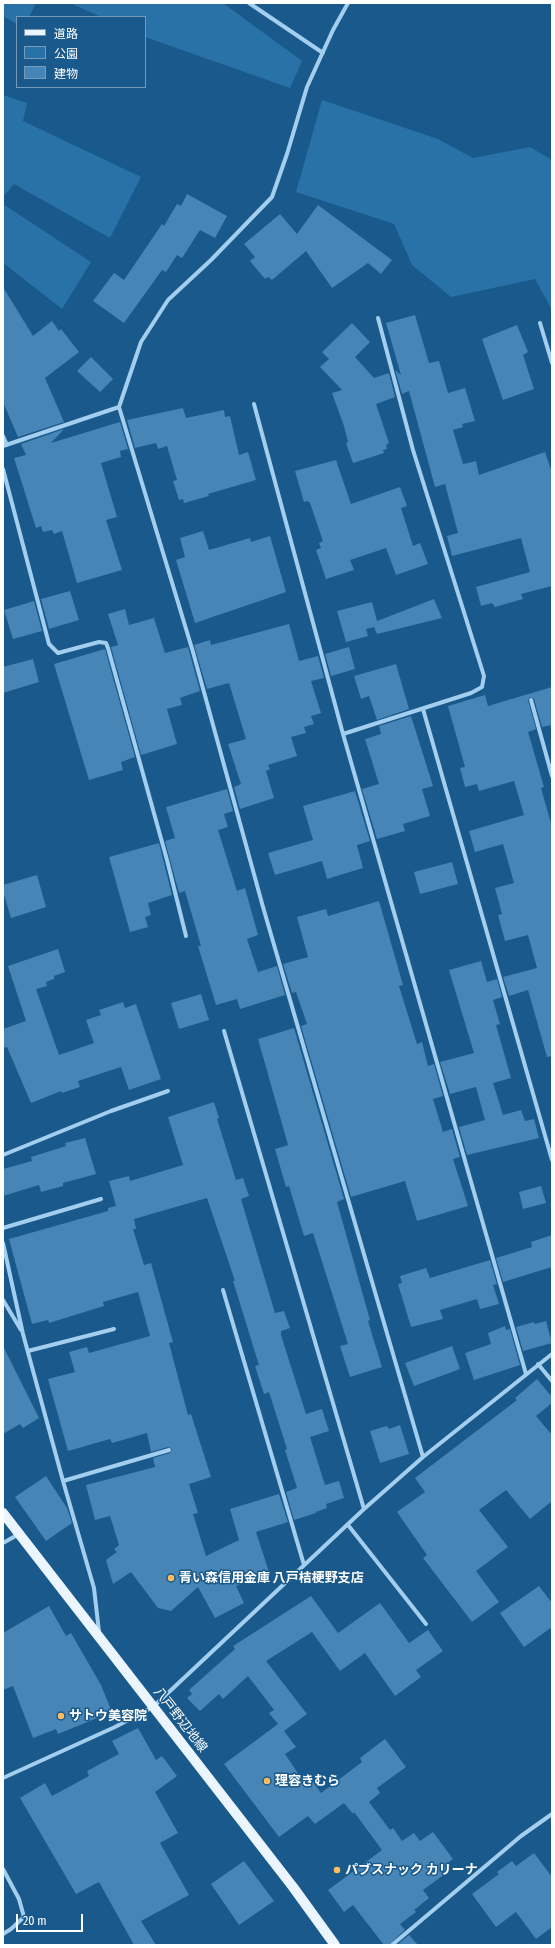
<!DOCTYPE html>
<meta charset="utf-8">
<style>
body{margin:0}
#map{position:relative;width:555px;height:1948px;overflow:hidden;background:#19598b;font-family:"Fira Sans Condensed","Noto Sans JP",sans-serif}
canvas{display:block}
.frame{position:absolute;inset:0;border:4px solid #fff;pointer-events:none}
.legend{position:absolute;left:16px;top:16px;width:130px;height:72px;box-sizing:border-box;background:#19598b;border:1px solid #759bb9;margin:0;padding:5px 7px;list-style:none;font-size:12px;color:#fff}
.legend li{display:flex;align-items:center;gap:8px;height:20px}
.legend b{width:20px;border:1px solid #759bb9}
.scale{position:absolute;left:16px;top:1914px;width:67px;height:18px;box-sizing:border-box;border:2px solid #fff;border-top:0;padding-left:5px;font-size:12px;line-height:14px;white-space:nowrap;color:#fff;-webkit-text-stroke:3px #19598b;paint-order:stroke}
</style>
<div id="map">
<canvas width="555" height="1948"></canvas>
<div class="frame"></div>
<ul class="legend">
<li><b style="height:5px;background:#eaf5ff"></b>道路</li>
<li><b style="height:11px;background:#2972a7"></b>公園</li>
<li><b style="height:11px;background:#4685b5"></b>建物</li>
</ul>
<div class="scale">20 m</div>
</div>
<script>
const ctx = document.querySelector('canvas').getContext('2d');
ctx.lineJoin = 'round';
function fillPath(path, color) { ctx.fillStyle = color; ctx.fill(path, 'evenodd'); }
const shape = rows => new Path2D(rows.map(r => 'M' + r).join(''));
function trace(path, color, width, dash) { ctx.strokeStyle = color; ctx.lineWidth = width; ctx.lineCap = dash ? 'butt' : 'round'; ctx.setLineDash(dash || []); ctx.stroke(path); }
function label(font, color, halo, rows, align = 'center') {
  ctx.font = font + ' "Fira Sans Condensed","Noto Sans JP",sans-serif'; ctx.lineWidth = 3; ctx.setLineDash([]); ctx.textBaseline = 'middle'; ctx.strokeStyle = halo; ctx.fillStyle = color; for (const [text, x, y, turn = 0] of rows) {
    ctx.save(); ctx.translate(x, y); ctx.rotate((+turn || 0) * Math.PI / 180); ctx.textAlign = isNaN(turn) ? turn : align; if (halo) ctx.strokeText(text, 0, 0); ctx.fillText(text, 0, 0); ctx.restore();
  }
}
fillPath(shape([
 [3,3,36,3,29,17,17,17,17,24,3,16],
 [70,3,223,3,302,61,290,88,145,37,145,17,101,17],
 [3,95,27,103,23,121,141,177,110,238,14,184,3,197],
 [322,100,438,139,473,158,530,147,552,160,552,310,535,279,451,297,412,265,394,224,296,192],
 [3,204,91,262,62,309,3,263]
]), '#2972a7');
fillPath(shape([
 [187,194,227,216,215,238,200,230,182,258,177,255,166,272,162,270,124,323,93,301,114,273,124,280,162,224,164,226,177,204,181,206],
 [318,205,392,260,381,274,368,263,332,288,306,251,272,280,268,277,265,279,250,261,255,257,244,244,280,214,297,234],
 [3,287,33,336,52,321,59,331,61,329,79,352,45,378,64,422,18,437,3,402],
 [415,315,429,363,439,361,448,393,465,388,475,421,462,424,463,427,453,430,463,464,476,461,479,475,545,452,552,473,552,586,521,594,523,599,495,607,492,603,481,606,476,587,530,572,521,538,452,556,447,536,458,533,445,484,435,487,409,391,402,394,395,370,401,375,386,323],
 [352,323,370,342,355,357,374,378,389,373,395,397,376,404,389,443,386,445,387,449,383,450,384,453,353,463,346,443,348,442,344,426,332,393,342,390,320,367,329,359,322,352],
 [517,325,528,352,523,355,534,389,503,400,482,339],
 [91,357,113,379,100,392,77,371],
 [183,408,186,418,224,410,225,417,230,416,239,455,248,452,256,480,208,494,209,496,184,503,183,499,179,500,173,481,177,480,167,446,158,449,156,443,135,448,127,420],
 [120,422,128,449,120,451,121,457,101,463,117,517,106,520,122,570,77,583,62,531,54,534,52,530,43,532,41,526,36,528,14,458,26,455,21,444,64,429,51,443],
 [336,460,351,504,400,487,407,506,401,508,413,546,420,543,428,564,396,575,386,548,350,560,354,570,326,579,316,550,321,548,319,543,323,541,310,503,308,501,304,502,295,471],
 [203,531,209,550,250,538,251,542,270,536,286,592,195,623,176,560,185,557,180,538],
 [70,591,79,620,49,629,41,599],
 [434,599,442,618,377,634,374,627,366,629,368,636,346,642,337,611,372,602,377,621],
 [34,601,42,631,13,639,4,610],
 [125,609,129,625,154,618,165,653,188,647,200,691,180,698,182,705,167,709,177,744,141,755,111,647,118,645,108,614],
 [289,624,299,661,318,656,324,678,311,681,321,713,311,716,314,724,304,727,306,733,291,737,297,756,268,765,270,769,266,771,274,798,240,809,234,787,241,784,228,744,246,739,229,683,207,689,194,645,210,640,211,645],
 [349,647,355,669,331,676,325,654],
 [105,649,135,757,121,762,123,770,89,780,54,664],
 [33,659,39,682,3,693,3,667],
 [396,664,409,709,377,720,369,696,361,699,354,676],
 [552,687,552,725,542,727,534,699,530,697,528,700,536,729,528,732,544,787,541,788,552,827,552,1056,547,1057,528,990,509,996,503,977,537,968,528,935,505,941,498,915,502,914,495,888,514,883,503,844,475,852,469,831,524,815,514,781,479,791,477,784,465,787,460,768,465,767,448,706,485,695,488,706],
 [411,716,433,786,422,789,430,816,403,824,405,831,377,839,362,789,379,784,365,739,381,734,379,726],
 [227,789,233,811,224,814,228,827,218,830,237,891,245,888,258,935,247,939,258,972,277,966,285,995,240,1009,237,999,216,1005,198,946,201,946,185,891,179,893,165,841,175,838,166,807],
 [355,791,370,841,357,845,363,868,327,879,322,861,275,875,268,853,313,840,303,806],
 [159,843,172,895,148,903,151,915,145,917,148,927,130,932,109,857],
 [452,862,458,884,420,894,414,872],
 [37,875,46,907,11,918,3,891,3,885],
 [379,901,403,985,399,986,417,1044,422,1042,428,1066,434,1064,443,1096,433,1099,443,1132,452,1129,460,1157,453,1159,468,1206,417,1221,405,1181,351,1197,301,1026,307,1024,296,992,292,993,283,964,308,957,297,917,326,909,328,916],
 [58,949,65,972,54,976,54,979,46,982,47,986,36,989,59,1055,94,1043,86,1020,101,1015,99,1010,123,1002,125,1008,136,1004,161,1079,129,1090,121,1067,78,1081,80,1087,62,1093,61,1091,31,1103,7,1047,3,1048,3,1029,26,1021,8,966],
 [481,961,487,982,497,979,502,997,493,1000,500,1024,496,1025,511,1078,493,1083,503,1115,521,1110,525,1121,534,1119,539,1138,467,1155,459,1127,485,1120,476,1087,450,1094,440,1062,474,1053,449,970],
 [201,994,209,1020,179,1029,171,1003],
 [294,1028,344,1199,337,1202,370,1320,368,1321,382,1367,350,1377,340,1346,348,1344,313,1233,304,1236,289,1186,286,1187,275,1149,288,1145,258,1039],
 [214,1102,219,1118,217,1119,236,1180,243,1178,249,1196,241,1199,275,1313,284,1311,290,1328,281,1331,281,1335,306,1414,322,1409,329,1431,310,1437,325,1485,339,1481,344,1498,326,1504,327,1508,316,1512,316,1513,294,1520,286,1492,297,1488,285,1450,287,1449,269,1392,264,1394,255,1366,259,1365,233,1281,235,1281,207,1198,134,1219,136,1229,133,1229,144,1265,151,1263,173,1342,169,1343,188,1415,191,1414,211,1477,189,1484,198,1513,193,1514,206,1556,239,1540,230,1509,279,1494,288,1522,256,1532,270,1575,236,1586,244,1603,215,1618,198,1587,171,1611,158,1608,131,1572,113,1584,106,1560,117,1552,114,1549,119,1545,110,1516,95,1520,86,1485,155,1467,153,1458,170,1453,172,1449,168,1447,151,1452,147,1433,112,1443,110,1439,68,1451,48,1379,75,1372,69,1352,87,1347,89,1353,150,1336,138,1292,103,1302,104,1306,49,1323,48,1320,32,1324,9,1239,108,1211,108,1208,116,1206,109,1181,129,1176,130,1181,183,1165,168,1117],
 [85,1138,96,1174,63,1183,63,1186,41,1192,39,1185,3,1196,3,1169,32,1161,31,1157,66,1146,65,1143],
 [541,1186,546,1203,523,1209,519,1192],
 [552,1235,552,1267,503,1282,496,1258,532,1247,531,1242],
 [490,1260,497,1284,493,1285,499,1304,480,1309,477,1299,440,1310,443,1319,411,1327,398,1284,402,1283,400,1276,426,1268,430,1278],
 [546,1321,552,1343,523,1351,516,1327,534,1322,535,1324],
 [505,1326,506,1330,510,1329,520,1365,474,1380,465,1353,491,1344,488,1333],
 [3,1346,39,1418,23,1428,20,1424,3,1434],
 [452,1346,460,1369,414,1386,405,1363],
 [537,1379,552,1397,552,1403,536,1416,552,1435,552,1501,530,1519,506,1490,479,1510,508,1547,476,1571,499,1602,472,1622,423,1558,427,1555,397,1512,425,1492,415,1478,517,1400,515,1398],
 [400,1425,409,1454,380,1463,370,1431,387,1426,389,1429],
 [46,1476,67,1508,72,1523,46,1541,15,1497],
 [539,1586,552,1603,552,1627,524,1647,500,1613],
 [311,1596,338,1633,380,1603,409,1643,428,1630,443,1651,416,1670,421,1677,395,1696,365,1653,340,1671,312,1632,266,1661,307,1714,284,1731,296,1747,285,1754,305,1784,311,1779,321,1793,362,1762,360,1758,385,1739,406,1767,377,1788,380,1793,369,1802,390,1830,393,1828,402,1841,414,1833,420,1841,433,1832,453,1859,445,1865,449,1871,423,1890,429,1898,414,1910,416,1912,400,1924,405,1930,389,1945,384,1945,353,1905,344,1912,328,1890,382,1850,354,1812,353,1814,344,1803,315,1824,308,1816,279,1837,224,1764,278,1724,269,1713,274,1710,248,1676,223,1699,219,1694,200,1711,187,1698,192,1694,189,1690,235,1649,233,1646],
 [49,1606,66,1636,71,1633,101,1685,112,1712,58,1734,56,1729,33,1738,13,1686,3,1690,3,1633],
 [138,1728,156,1760,162,1756,177,1776,155,1792,178,1833,160,1843,189,1895,141,1921,156,1945,134,1945,99,1882,76,1894,20,1798,45,1783,52,1796,89,1776,87,1771,119,1754,112,1741],
 [534,1853,552,1877,552,1927,536,1939,516,1912,496,1927,472,1894,499,1874,497,1872,512,1861,516,1866],
 [244,1861,274,1901,239,1925,211,1884],
 [409,1935,418,1945,397,1945]
]), '#4685b5');
trace(shape([
 [249,3,323,53],
 [540,323,552,363],
 [254,404,343,734,526,1374],
 [119,407,193,652,263,907,423,1457],
 [3,436,7,445],
 [3,446,119,407,141,342,168,300,211,260,272,197,287,154,307,87,333,30,348,3],
 [3,469,49,644,58,653,99,642,106,643,108,648,167,860,186,936],
 [531,700,552,776],
 [423,709,552,1160],
 [343,734,471,693,482,687,484,676,413,450,378,318],
 [224,1031,364,1509],
 [3,1155,111,1111,168,1091],
 [3,1228,101,1199],
 [3,1243,23,1334,63,1481,94,1588,99,1632],
 [223,1290,304,1565],
 [3,1300,21,1330],
 [28,1351,114,1329],
 [538,1364,552,1381],
 [63,1481,169,1450],
 [348,1525,426,1624],
 [3,1543,19,1534],
 [3,1778,115,1727,153,1707,364,1509,423,1457,552,1354],
 [3,1869,19,1899,24,1917,11,1929,3,1934],
 [392,1945,521,1836,552,1814]
]), '#a3ceed', 4);
trace(shape([
 [3,1513,293,1887,335,1945]
]), '#eaf5ff', 10);
for (const [x, y, r, color] of [
 [171,1578,4,"#ffbd60"],
 [61,1716,4,"#ffbd60"],
 [267,1781,4,"#ffbd60"],
 [337,1870,4,"#ffbd60"]
]) { const dot = new Path2D(); dot.arc(x, y, r, 0, 2 * Math.PI); ctx.fillStyle = color; ctx.fill(dot); trace(dot, '#19598b', 1.5); }
label('bold 13px', '#fff', '#19598b', [
 ["青い森信用金庫 八戸桔梗野支店",179,1578],
 ["サトウ美容院",69,1716],
 ["理容きむら",275,1781],
 ["パブスナック カリーナ",345,1870]
], 'left');
label('13px', '#fff', '#19598b', [
 ["八戸野辺地線",180,1720,52]
]);
</script>
